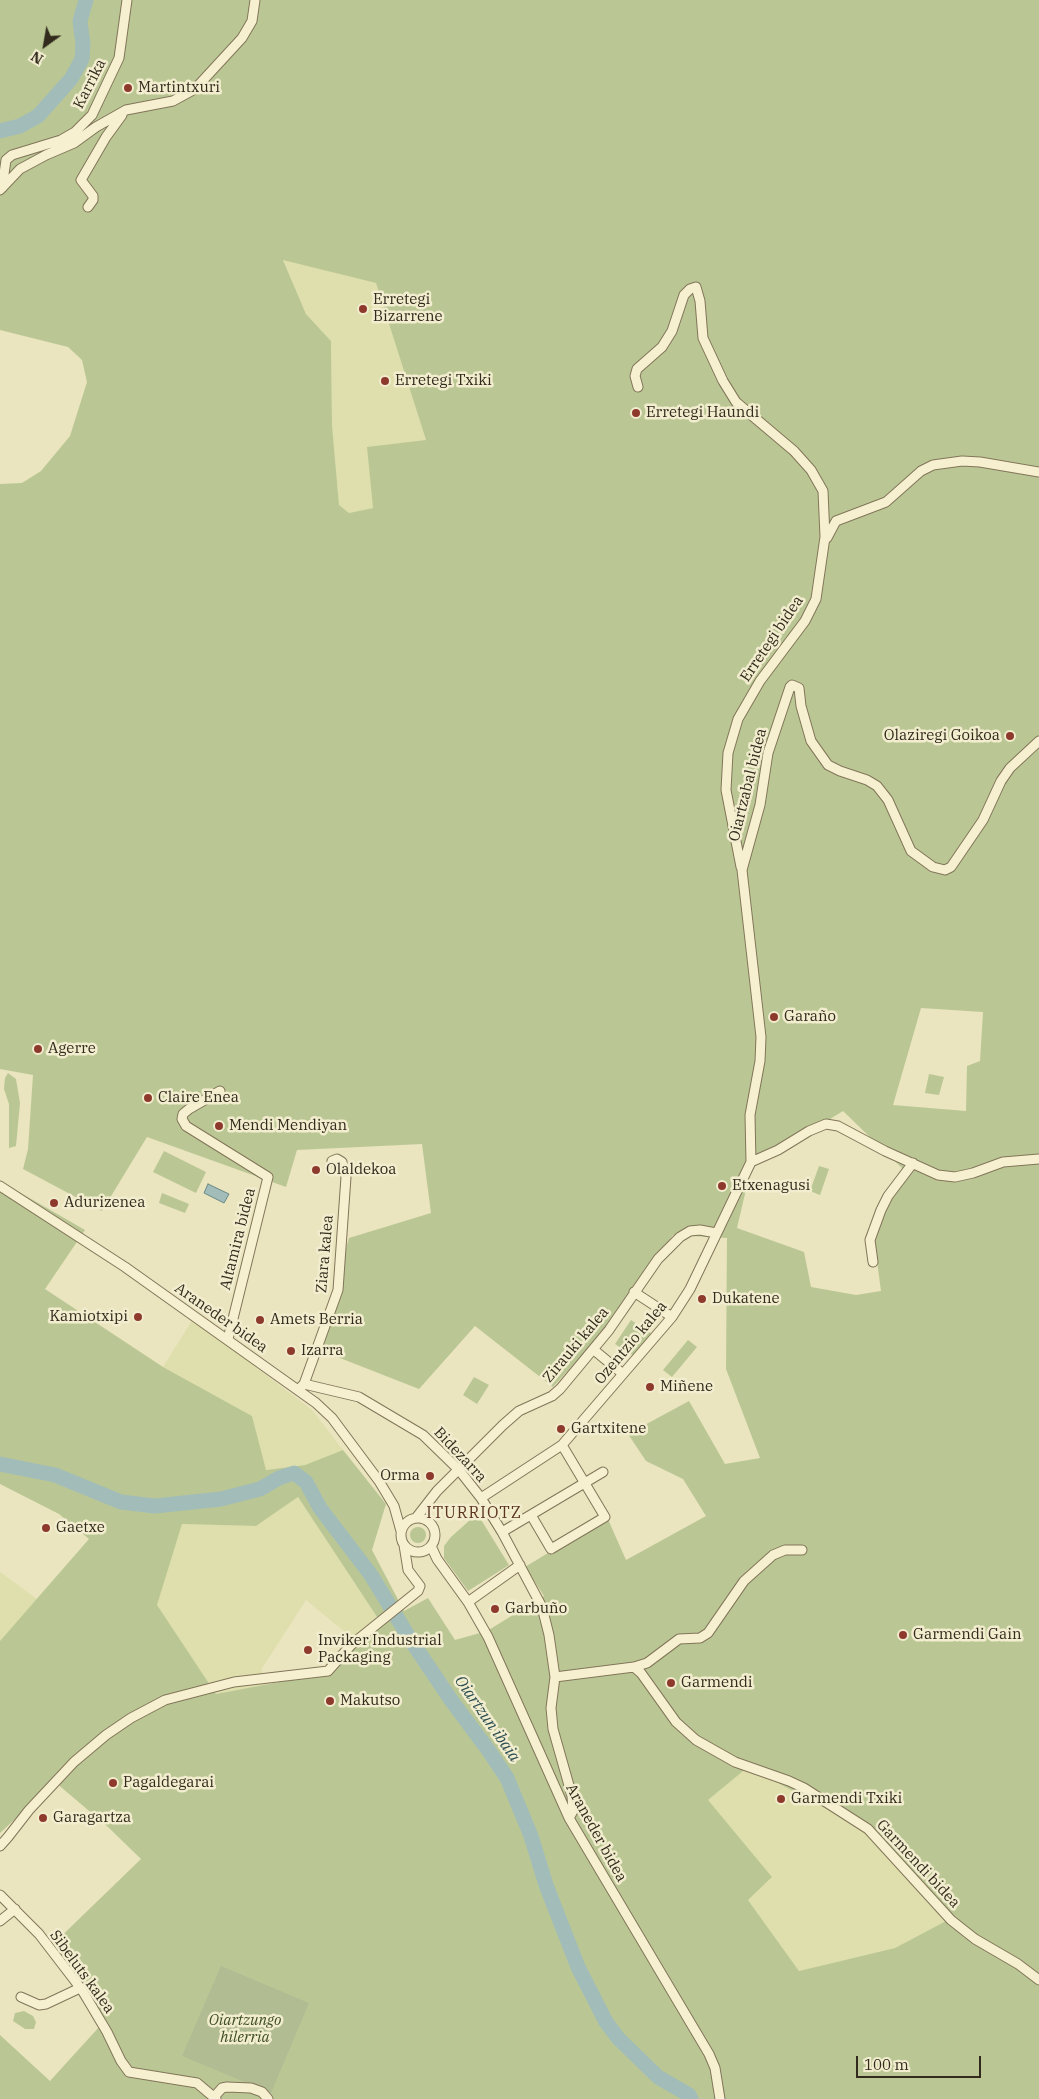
<!DOCTYPE html>
<meta charset="utf-8">
<style>
body{margin:0}
#map{position:relative;width:1039px;height:2099px;overflow:hidden;background:#eae4bf;font-family:"IBM Plex Serif",serif}
canvas{display:block}
.north{position:absolute;left:20px;top:20px;width:50px;height:50px;-webkit-text-stroke:4px #f2edce;paint-order:stroke;rotate:212deg;font-size:14px;font-weight:700;line-height:20px;text-align:center;color:#322a1c}
.north::after{content:'';display:block;margin:auto;width:18px;height:22px;background:#322a1c;clip-path:polygon(50% 0,100% 100%,50% 72%,0 100%)}
.scale{position:absolute;left:856px;top:2056px;width:125px;height:22px;box-sizing:border-box;border:2px solid #322a1c;border-top:0;padding-left:6px;font-size:15px;line-height:18px;white-space:nowrap;color:#322a1c;-webkit-text-stroke:4px #f2edce;paint-order:stroke}
</style>
<div id="map">
<canvas width="1039" height="2099"></canvas>
<div class="north">N</div>
<div class="scale">100 m</div>
</div>
<script>
const ctx = document.querySelector('canvas').getContext('2d');
ctx.lineJoin = 'round';
function fillPath(path, color) { ctx.fillStyle = color; ctx.fill(path, 'evenodd'); }
const shape = rows => new Path2D(rows.map(r => 'M' + r).join(''));
function trace(path, color, width, dash) { ctx.strokeStyle = color; ctx.lineWidth = width; ctx.lineCap = dash ? 'butt' : 'round'; ctx.setLineDash(dash || []); ctx.stroke(path); }
function label(font, color, halo, rows, align = 'center') {
  ctx.font = font + ' "IBM Plex Serif",serif'; ctx.lineWidth = 5; ctx.setLineDash([]); ctx.textBaseline = 'middle'; ctx.strokeStyle = halo; ctx.fillStyle = color; for (const [text, x, y, turn = 0] of rows) {
    ctx.save(); ctx.translate(x, y); ctx.rotate((+turn || 0) * Math.PI / 180); ctx.textAlign = isNaN(turn) ? turn : align; if (halo) ctx.strokeText(text, 0, 0); ctx.fillText(text, 0, 0); ctx.restore();
  }
}
fillPath(shape([
 [283,259,376,283,426,440,373,508,349,513,339,505,332,425,331,341,306,314],
 [193,1319,312,1410,343,1450,305,1465,265,1470,252,1416,163,1367],
 [298,1497,381,1623,357,1642,306,1600,261,1670,270,1684,216,1694,156,1605,182,1524,255,1526],
 [0,1572,37,1599,0,1641],
 [748,1767,866,1830,946,1921,895,1948,799,1971,748,1900,772,1877,707,1800]
]), '#dfdfad');
fillPath(shape([
 [0,0,1039,0,1039,2099,0,2099,0,2035,50,2081,100,2026,47,1950,141,1859,108,1827,55,1782,0,1833,0,1641,89,1539,59,1514,0,1484,0,1181,85,1230,45,1289,163,1367,252,1416,266,1470,305,1465,343,1450,386,1504,372,1550,404,1611,428,1598,455,1640,487,1631,544,1596,525,1567,607,1517,626,1560,706,1516,683,1479,646,1461,628,1434,689,1401,725,1464,760,1458,726,1369,727,1238,673,1235,619,1314,553,1387,475,1326,419,1389,317,1349,349,1238,431,1213,422,1144,297,1150,286,1187,147,1137,102,1211,23,1169,28,1149,33,1075,0,1069,0,484,22,483,41,471,70,436,87,382,82,360,68,347,0,330],
 [283,260,376,283,426,440,367,447,373,508,349,513,339,505,332,425,331,341,306,314],
 [921,1008,983,1012,980,1061,967,1066,966,1111,893,1105],
 [843,1111,902,1168,872,1224,881,1291,856,1295,811,1287,804,1252,737,1228,751,1168],
 [298,1497,381,1623,327,1673,216,1694,157,1605,182,1524,256,1526],
 [748,1767,866,1830,946,1921,895,1948,799,1971,748,1900,772,1877,708,1800],
 [8,1073,16,1079,20,1103,16,1146,9,1148,9,1104,4,1089,5,1078],
 [929,1074,944,1077,939,1095,925,1093],
 [164,1151,206,1172,196,1193,153,1172],
 [819,1166,829,1169,820,1195,810,1191],
 [162,1193,189,1204,185,1213,159,1203],
 [631,1320,652,1334,634,1356,615,1344],
 [688,1340,697,1347,672,1377,663,1370],
 [474,1377,489,1385,477,1404,463,1395],
 [480,1518,509,1565,468,1591,444,1558,444,1546,451,1537,471,1519],
 '410 1535a8 8 0 1 1 16 0a8 8 0 1 1-16 0Z',
 [24,2011,33,2016,36,2022,34,2029,25,2029,13,2021,15,2013]
]), '#bac794');
fillPath(shape([
 [221,1966,309,2003,271,2093,182,2056]
]), '#b1bc93');
const water = shape([
 [208,1184,229,1194,224,1203,204,1193,208,1184]
]);
fillPath(water, '#a2bdb9');
trace(water, '#6a8986', 1);
trace(shape([
 [0,131,20,126,38,116,71,79,82,59,83,44,80,21,86,0],
 [0,1464,55,1475,121,1502,155,1506,221,1499,260,1489,279,1478,294,1473,306,1482,320,1508,371,1575,410,1639,451,1700,489,1751,507,1778,531,1836,546,1885,578,1967,606,2022,618,2038,658,2077,689,2095,691,2099]
]), '#a2bdb9', 15);
const minor = shape([
 [2,188,6,160,12,155,61,140,75,132,92,115,119,58,127,0],
 [0,190,20,169,46,155,74,143,96,127,126,110,173,101,195,89,242,38,252,21,255,0],
 [88,207,93,200,93,196,81,180,106,137,122,115],
 [638,387,635,376,637,369,662,347,672,331,684,295,690,289,696,287,700,301,703,338,723,381,736,402,794,451,811,470,823,491,825,537,816,599,805,621,760,681,738,719,728,753,726,790,741,867],
 [827,538,836,521,886,502,921,471,933,465,962,461,980,462,1039,472],
 [220,1091,189,1109,183,1114,182,1119,186,1126,268,1177,228,1339],
 [751,1162,778,1150,809,1131,826,1124,838,1126,885,1151,938,1175,955,1177,973,1173,1003,1162,1039,1159],
 [0,1186,125,1267,316,1403,332,1418,379,1481,394,1506,401,1531],
 [873,1262,870,1240,881,1210,888,1196,913,1163],
 [634,1292,672,1317],
 [594,1350,623,1374],
 [304,1384,338,1290,346,1177,342,1162,337,1159,332,1161],
 [299,1389,304,1384,359,1397,423,1435,459,1470,481,1498,502,1532,542,1607,549,1635,555,1677,551,1708,553,1729,572,1796,573,1811,569,1818],
 [481,1498,562,1445,672,1317,690,1289,751,1162,750,1115,760,1061,761,1037,742,870,760,805,768,753,790,687,792,685,799,688,801,706,811,741,828,765,840,771,867,780,877,786,888,800,911,851,933,867,945,870,951,867,983,820,1001,781,1010,768,1039,741],
 [531,1515,551,1549,605,1517,562,1445],
 [416,1518,437,1491,503,1425,519,1411,552,1396,560,1389,609,1330,658,1259,680,1237,690,1231,700,1230,716,1233],
 '401 1535a17 17 0 1 1 34 0a17 17 0 1 1-34 0Z',
 [502,1532,603,1472],
 [431,1546,437,1559,468,1602,488,1637,569,1818,709,2054,715,2068,720,2099],
 [468,1602,520,1565],
 [634,1667,647,1663,679,1639,700,1638,708,1633,744,1581,773,1555,785,1550,802,1550],
 [555,1677,634,1667,641,1673,676,1722,696,1740,735,1762,789,1781,804,1788,868,1829,951,1920,975,1939,1018,1964,1039,1980],
 [0,1846,8,1837,29,1810,74,1762,106,1735,131,1718,165,1700,234,1682,328,1671,351,1645,418,1591,420,1586,408,1570,404,1545],
 [0,1895,39,1934,82,1990,107,2032,121,2061,129,2072,197,2083,216,2099],
 [0,1921,15,1909],
 [21,1997,39,2005,46,2004,80,1988],
 [215,2096,222,2088,227,2087,251,2088,262,2092,268,2099]
]);
trace(minor, '#827559', 11);
trace(minor, '#f6f0d1', 9);
for (const [x, y, r, color] of [
 [128,88,5,"#8d3a2d"],
 [363,309,5,"#8d3a2d"],
 [385,381,5,"#8d3a2d"],
 [636,413,5,"#8d3a2d"],
 [1010,736,5,"#8d3a2d"],
 [774,1017,5,"#8d3a2d"],
 [38,1049,5,"#8d3a2d"],
 [148,1098,5,"#8d3a2d"],
 [219,1126,5,"#8d3a2d"],
 [316,1170,5,"#8d3a2d"],
 [722,1186,5,"#8d3a2d"],
 [54,1203,5,"#8d3a2d"],
 [702,1299,5,"#8d3a2d"],
 [138,1317,5,"#8d3a2d"],
 [260,1320,5,"#8d3a2d"],
 [291,1351,5,"#8d3a2d"],
 [650,1387,5,"#8d3a2d"],
 [561,1429,5,"#8d3a2d"],
 [430,1476,5,"#8d3a2d"],
 [46,1528,5,"#8d3a2d"],
 [495,1609,5,"#8d3a2d"],
 [903,1635,5,"#8d3a2d"],
 [308,1650,5,"#8d3a2d"],
 [671,1683,5,"#8d3a2d"],
 [330,1701,5,"#8d3a2d"],
 [113,1783,5,"#8d3a2d"],
 [781,1799,5,"#8d3a2d"],
 [43,1818,5,"#8d3a2d"]
]) { const dot = new Path2D(); dot.arc(x, y, r, 0, 2 * Math.PI); ctx.fillStyle = color; ctx.fill(dot); trace(dot, '#f2edce', 2); }
label('15px', '#322a1c', '#f2edce', [
 ["Karrika",90,84,-63],
 ["Erretegi bidea",772,639,-56],
 ["Oiartzabal bidea",748,785,-76],
 ["Altamira bidea",238,1239,-76],
 ["Ziara kalea",325,1254,-85],
 ["Araneder bidea",221,1318,35],
 ["Ozentzio kalea",631,1343,-50],
 ["Zirauki kalea",576,1345,-50],
 ["Bidezarra",460,1455,47],
 ["Araneder bidea",596,1833,61],
 ["Garmendi bidea",918,1864,47],
 ["Sibeluts kalea",82,1972,54]
]);
label('15px', '#322a1c', '#f2edce', [
 ["Martintxuri",138,88],
 ["Erretegi",373,300],
 ["Bizarrene",373,317],
 ["Erretegi Txiki",395,381],
 ["Erretegi Haundi",646,413],
 ["Olaziregi Goikoa",1000,736,"right"],
 ["Garaño",784,1017],
 ["Agerre",48,1049],
 ["Claire Enea",158,1098],
 ["Mendi Mendiyan",229,1126],
 ["Olaldekoa",326,1170],
 ["Etxenagusi",732,1186],
 ["Adurizenea",64,1203],
 ["Dukatene",712,1299],
 ["Kamiotxipi",128,1317,"right"],
 ["Amets Berria",270,1320],
 ["Izarra",301,1351],
 ["Miñene",660,1387],
 ["Gartxitene",571,1429],
 ["Orma",420,1476,"right"],
 ["Gaetxe",56,1528],
 ["Garbuño",505,1609],
 ["Garmendi Gain",913,1635],
 ["Inviker Industrial",318,1641],
 ["Packaging",318,1658],
 ["Garmendi",681,1683],
 ["Makutso",340,1701],
 ["Pagaldegarai",123,1783],
 ["Garmendi Txiki",791,1799],
 ["Garagartza",53,1818]
], 'left');
label('italic 15px', '#3d4d24', '#f2edce', [
 ["Oiartzungo",245,2021],
 ["hilerria",245,2038]
]);
ctx.letterSpacing = '1px';
label('16px', '#5c341e', '#f2edce', [
 ["ITURRIOTZ",474,1513]
]);
ctx.letterSpacing = '0px';
label('italic 16px', '#2c4e51', '#f2edce', [
 ["Oiartzun ibaia",487,1719,55]
]);
</script>
